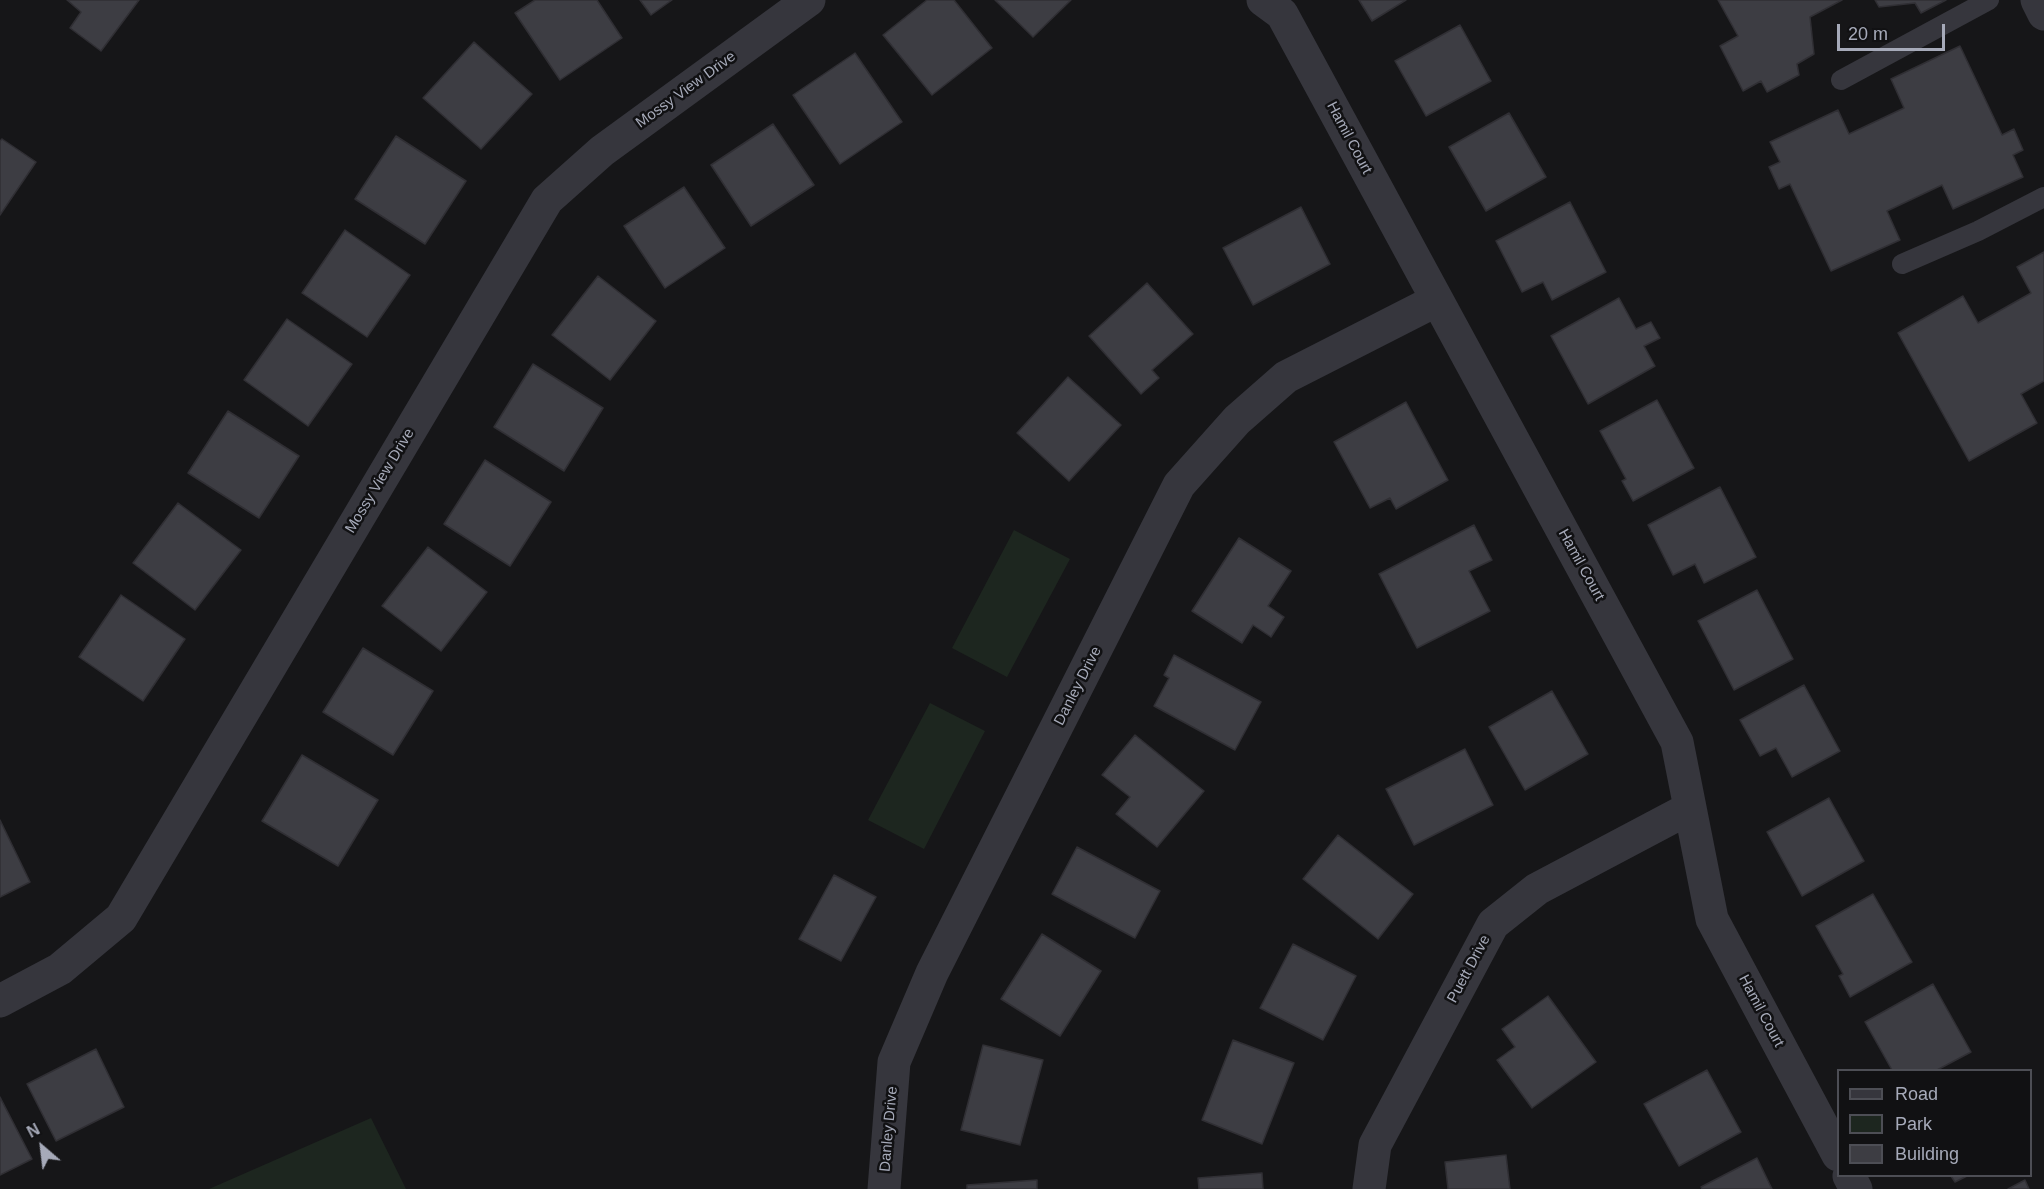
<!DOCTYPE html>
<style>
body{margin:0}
#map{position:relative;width:2044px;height:1189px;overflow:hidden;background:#161618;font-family:Arial,sans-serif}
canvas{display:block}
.legend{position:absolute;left:1837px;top:1069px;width:195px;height:108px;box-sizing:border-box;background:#111113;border:2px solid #4d4e55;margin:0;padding:8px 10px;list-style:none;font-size:18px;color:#a6aab9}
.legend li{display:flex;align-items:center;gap:12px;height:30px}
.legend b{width:30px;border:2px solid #4d4e55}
.north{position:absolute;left:12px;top:1117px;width:60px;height:60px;-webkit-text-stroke:4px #111113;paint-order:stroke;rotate:332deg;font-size:16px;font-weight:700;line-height:24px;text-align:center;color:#a6aab9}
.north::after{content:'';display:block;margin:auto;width:21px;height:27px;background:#a6aab9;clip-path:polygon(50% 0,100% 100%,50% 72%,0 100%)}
.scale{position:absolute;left:1837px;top:24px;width:108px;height:27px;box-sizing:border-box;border:3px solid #a6aab9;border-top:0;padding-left:8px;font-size:18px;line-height:21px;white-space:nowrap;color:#a6aab9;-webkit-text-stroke:4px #111113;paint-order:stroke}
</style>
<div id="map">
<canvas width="2044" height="1189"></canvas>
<ul class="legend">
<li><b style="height:8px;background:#36363d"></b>Road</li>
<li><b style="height:16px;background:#1d261f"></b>Park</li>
<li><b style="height:16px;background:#3d3d43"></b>Building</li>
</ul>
<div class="north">N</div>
<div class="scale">20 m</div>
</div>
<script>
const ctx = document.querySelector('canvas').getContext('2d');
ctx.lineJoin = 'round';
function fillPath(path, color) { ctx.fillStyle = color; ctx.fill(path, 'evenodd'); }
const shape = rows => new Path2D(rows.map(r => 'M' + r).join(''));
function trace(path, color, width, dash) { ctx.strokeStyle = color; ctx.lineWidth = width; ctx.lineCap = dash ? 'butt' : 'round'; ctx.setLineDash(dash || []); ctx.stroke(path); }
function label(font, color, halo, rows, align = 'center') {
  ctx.font = font + ' Arial,sans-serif'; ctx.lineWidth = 5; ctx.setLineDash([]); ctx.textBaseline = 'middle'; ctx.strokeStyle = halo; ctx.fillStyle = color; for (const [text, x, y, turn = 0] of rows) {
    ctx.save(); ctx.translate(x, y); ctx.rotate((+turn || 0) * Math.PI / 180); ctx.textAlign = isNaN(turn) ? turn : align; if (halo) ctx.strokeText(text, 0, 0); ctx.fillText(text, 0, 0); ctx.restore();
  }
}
fillPath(shape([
 [1014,530,1070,559,1007,677,952,648],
 [930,703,985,731,924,849,868,820],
 [371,1118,406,1189,209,1189]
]), '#1d261f');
const building = shape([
 [139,0,101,51,70,28,81,12,67,0,139,0],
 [535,0,597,0,622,38,560,80,515,13,535,0],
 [640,0,672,0,651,15,640,0],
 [927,0,954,0,992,48,932,95,883,35,927,0],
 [995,0,1071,0,1033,37,995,0],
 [1359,0,1406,0,1372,21,1359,0],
 [1718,0,1842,0,1810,17,1814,54,1797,64,1799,75,1767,92,1761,81,1743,91,1720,46,1738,36,1718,0],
 [1875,0,1946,0,1921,13,1915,3,1879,7,1875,0],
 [1460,25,1491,81,1426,116,1395,61,1460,25],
 [474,42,532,94,481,149,423,98,474,42],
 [1960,46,2002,135,2014,129,2023,150,2013,155,2023,177,1953,209,1942,185,1887,211,1900,240,1831,271,1790,184,1779,189,1769,167,1780,162,1770,142,1838,110,1849,134,1904,108,1891,79,1960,46],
 [855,53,902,122,840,164,793,95,855,53],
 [1509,113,1546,177,1486,211,1449,147,1509,113],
 [773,124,814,185,751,226,711,165,773,124],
 [396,136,466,181,425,244,355,199,396,136],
 [2,139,36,162,0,215,0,141,2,139],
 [684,187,725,248,665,288,624,226,684,187],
 [1570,202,1606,272,1552,300,1543,282,1522,292,1496,241,1570,202],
 [1301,207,1330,264,1253,305,1223,248,1301,207],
 [345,230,410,275,367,337,302,293,345,230],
 [2044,252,2044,381,2021,394,2037,423,1969,461,1898,333,1963,296,1978,323,2031,293,2017,267,2044,252],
 [598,276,656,321,610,380,552,335,598,276],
 [1147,283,1193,334,1152,370,1159,378,1141,394,1089,336,1147,283],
 [1619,298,1636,329,1651,322,1660,338,1644,346,1655,366,1588,404,1551,336,1619,298],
 [287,319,352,364,308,426,244,380,287,319],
 [533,364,603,408,564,471,494,427,533,364],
 [1068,377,1121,425,1069,481,1017,433,1068,377],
 [1657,400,1694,468,1633,501,1622,481,1626,479,1600,431,1657,400],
 [1406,402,1448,480,1396,509,1390,498,1370,508,1334,442,1406,402],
 [228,411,299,456,259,518,188,473,228,411],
 [485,460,551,502,510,566,444,524,485,460],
 [1720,487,1756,557,1704,583,1695,564,1673,575,1648,525,1720,487],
 [178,503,241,550,195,610,133,563,178,503],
 [1474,525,1492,560,1469,571,1490,611,1417,648,1379,574,1474,525],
 [1239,538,1291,571,1268,606,1284,617,1271,637,1253,625,1242,643,1192,611,1239,538],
 [428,547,487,592,441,651,382,606,428,547],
 [1757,590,1793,659,1734,690,1698,621,1757,590],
 [121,595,185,639,143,701,79,657,121,595],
 [363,648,433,691,393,755,323,712,363,648],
 [1174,655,1261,702,1235,750,1154,706,1169,678,1164,675,1174,655],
 [1804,685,1840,751,1792,777,1776,748,1760,756,1740,720,1804,685],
 [1552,691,1588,754,1525,790,1489,727,1552,691],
 [1135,735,1204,791,1157,847,1116,814,1130,797,1102,775,1135,735],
 [1465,749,1493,805,1414,845,1386,789,1465,749],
 [302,755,378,800,338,866,262,821,302,755],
 [1829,798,1864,861,1802,896,1767,832,1829,798],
 [0,820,30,882,0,897,0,820],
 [1338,835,1413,894,1378,939,1303,879,1338,835],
 [1077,847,1160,891,1135,938,1052,894,1077,847],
 [834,875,876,897,841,961,799,939,834,875],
 [1873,894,1912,962,1850,997,1839,976,1843,974,1816,926,1873,894],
 [1042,934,1101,971,1060,1036,1001,999,1042,934],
 [1293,944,1356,976,1323,1040,1260,1008,1293,944],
 [1933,984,1971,1052,1937,1070,1892,1070,1865,1022,1933,984],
 [1548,996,1596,1062,1532,1108,1497,1060,1515,1047,1502,1029,1548,996],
 [1233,1040,1294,1063,1262,1144,1202,1120,1233,1040],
 [983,1045,1043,1060,1020,1145,961,1130,983,1045],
 [96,1049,124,1107,56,1141,27,1084,96,1049],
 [1707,1070,1741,1132,1679,1166,1644,1104,1707,1070],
 [0,1097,32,1159,0,1175,0,1097],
 [1506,1155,1510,1189,1448,1189,1445,1162,1506,1155],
 [1757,1158,1772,1189,1702,1189,1701,1187,1757,1158],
 [1262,1173,1263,1189,1199,1189,1198,1178,1262,1173],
 [1951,1176,1967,1176,1955,1182,1951,1176],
 [1037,1180,1037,1189,967,1189,967,1185,1037,1180],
 [2025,1180,2029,1189,2008,1189,2025,1180]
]);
fillPath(building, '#3d3d43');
trace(building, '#302f34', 1.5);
trace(shape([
 [1841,80,1989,0],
 [1902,264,1978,231,2044,197]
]), '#36363d', 20);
trace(shape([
 [1263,0,1282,14,1677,742,1712,919,1838,1155],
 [2037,0,2044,14],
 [0,1001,60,969,121,918,547,200,602,151,809,0],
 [1849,1176,1856,1189],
 [884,1189,894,1062,932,973,1179,485,1237,420,1286,377,1437,300],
 [1369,1189,1375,1145,1493,924,1537,889,1690,808]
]), '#36363d', 33);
label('15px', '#a6aab9', '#111113', [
 ["Mossy View Drive",686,90,-36],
 ["Hamil Court",1349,138,62],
 ["Mossy View Drive",380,481,-59],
 ["Hamil Court",1581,565,61],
 ["Danley Drive",1078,686,-63],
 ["Puett Drive",1469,969,-62],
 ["Hamil Court",1761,1011,62],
 ["Danley Drive",889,1129,-85]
]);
</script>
